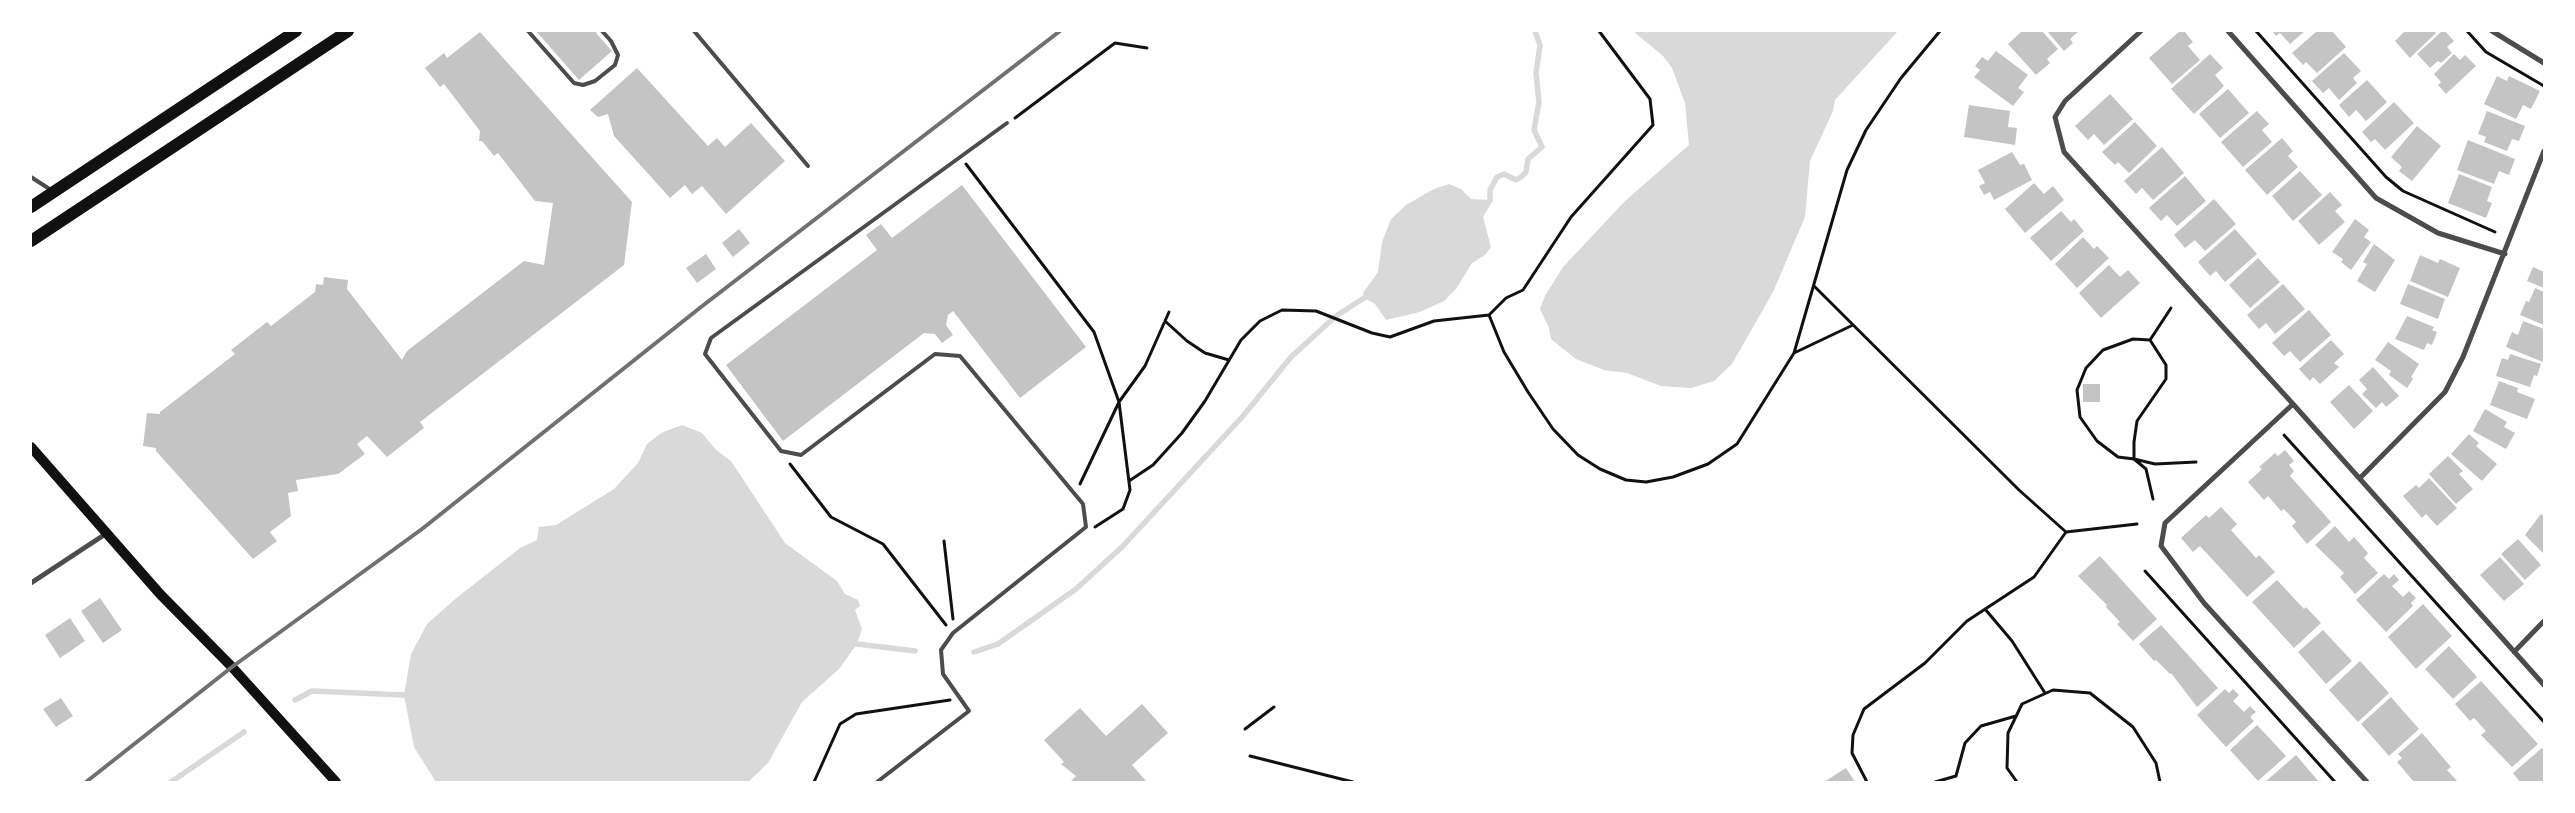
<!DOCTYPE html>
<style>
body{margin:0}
#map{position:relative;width:2575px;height:813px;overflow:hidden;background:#fff;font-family:"Archivo Narrow",sans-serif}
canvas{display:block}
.frame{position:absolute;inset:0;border:32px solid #fff;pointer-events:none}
</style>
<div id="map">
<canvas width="2575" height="813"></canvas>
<div class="frame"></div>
</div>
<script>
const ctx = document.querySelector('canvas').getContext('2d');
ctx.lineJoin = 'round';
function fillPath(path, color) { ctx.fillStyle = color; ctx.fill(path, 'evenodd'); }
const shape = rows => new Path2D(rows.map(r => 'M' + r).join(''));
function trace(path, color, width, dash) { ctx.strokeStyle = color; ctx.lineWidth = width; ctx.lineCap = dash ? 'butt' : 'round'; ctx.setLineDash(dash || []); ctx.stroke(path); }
fillPath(shape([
 [1633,31,1898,31,1835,100,1833,111,1810,161,1805,217,1773,292,1732,364,1714,381,1691,388,1661,386,1627,373,1604,370,1576,359,1551,339,1549,328,1540,309,1545,296,1563,267,1625,201,1689,145,1685,103,1672,68,1663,56],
 [1449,184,1461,189,1471,199,1490,200,1492,202,1483,217,1491,247,1485,255,1472,263,1456,289,1444,301,1420,312,1386,320,1375,304,1364,298,1363,293,1378,272,1382,242,1391,219,1406,205,1434,189],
 [682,425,702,433,716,450,731,461,785,543,837,581,845,594,858,600,860,606,855,610,862,629,857,644,839,669,802,702,768,763,748,782,436,782,414,747,404,695,411,654,427,624,454,600,520,548,537,540,539,527,556,525,614,489,638,463,647,444,661,433]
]), '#d9d9d9');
trace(shape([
 [1490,200,1490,190,1497,177,1504,174,1516,180,1521,177,1526,172,1528,159,1542,147,1534,130,1539,102,1536,73,1540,45,1535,31],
 [857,644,915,651],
 [974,652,998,644,1076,589,1122,547,1243,416,1291,357,1336,316,1364,298],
 [295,700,312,691,404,695],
 [171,782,244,732]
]), '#d9d9d9', 5.5);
fillPath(shape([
 [536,31,598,31,596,33,612,51,579,80],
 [2022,31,2042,31,2058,49,2047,59,2050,63,2036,75,2008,44],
 [2047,31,2079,31,2070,39,2073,43,2064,51],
 [2180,31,2184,31,2193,42,2188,46,2200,60,2172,84,2149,58],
 [2272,31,2305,31,2290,44,2280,33,2276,36],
 [2317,31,2332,31,2346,47,2317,73,2306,62,2303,65,2292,53],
 [2405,31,2434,31,2436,33,2410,58,2395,41],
 [2442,31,2445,31,2454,41,2447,47,2452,53,2441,63,2438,61,2430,68,2417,54],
 [480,32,632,202,624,265,420,422,424,428,387,457,367,436,357,444,365,454,338,474,296,480,298,491,288,493,291,516,270,532,277,541,253,559,156,451,156,448,143,446,147,413,160,414,160,412,235,354,231,350,267,322,271,326,315,292,316,284,323,285,324,277,348,280,347,289,402,360,407,351,524,261,544,265,553,203,535,201,498,153,494,156,482,141,479,141,480,131,444,84,440,87,425,68,444,53,447,58],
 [1996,51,2028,75,2018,88,2024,92,2013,106,1974,77,1980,70,1975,66,1982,57,1988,61],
 [2344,53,2361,71,2353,78,2357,83,2339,100,2329,88,2323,93,2312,81],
 [2210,54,2223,68,2215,75,2224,86,2194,114,2171,89],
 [2454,54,2460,60,2465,55,2476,66,2446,94,2438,85,2441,82,2434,74],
 [637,68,708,146,717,138,725,147,751,123,785,161,726,214,702,186,692,194,685,185,670,198,614,136,608,114,598,117,590,110],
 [2497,76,2507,81,2509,76,2540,91,2531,109,2523,105,2516,119,2484,104],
 [2367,80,2387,102,2366,121,2356,110,2349,117,2339,105],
 [2228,89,2249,113,2220,138,2199,114],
 [2110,94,2133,119,2104,145,2094,134,2088,140,2075,126],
 [2394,102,2414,123,2385,150,2375,139,2371,142,2362,132],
 [1969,105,2010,111,2008,127,2017,128,2015,145,1964,137],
 [2257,111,2269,124,2262,130,2272,142,2243,167,2221,142],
 [2487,111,2525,126,2519,141,2512,139,2507,151,2484,142,2486,137,2478,134],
 [2135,122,2157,146,2129,173,2118,162,2115,165,2102,152],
 [2417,126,2441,146,2412,181,2399,171,2402,167,2391,157],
 [2282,138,2293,151,2288,156,2298,167,2267,195,2245,170],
 [2468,140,2515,159,2509,175,2499,171,2494,184,2457,170],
 [2162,147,2184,173,2153,200,2142,188,2136,194,2124,181],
 [2012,152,2020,165,2024,164,2032,180,1994,200,1990,192,1984,195,1979,186,1985,183,1978,170],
 [2300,171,2322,195,2293,221,2272,196],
 [2459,174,2492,187,2487,201,2492,203,2486,218,2448,203],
 [2185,176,2206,201,2177,226,2167,215,2161,221,2149,208],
 [2034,183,2044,194,2053,186,2064,200,2025,233,2005,209],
 [962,185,1086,347,1020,398,953,311,948,315,946,325,953,335,942,343,935,334,924,333,783,441,726,365,877,250,866,235,881,224,892,238],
 [2330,192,2342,205,2335,211,2345,222,2319,245,2298,221],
 [2214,199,2236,224,2205,251,2195,240,2185,248,2174,235],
 [2061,211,2071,222,2074,219,2084,231,2051,261,2030,238],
 [2355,219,2369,230,2364,237,2371,242,2351,270,2341,262,2343,259,2332,252],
 [739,229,750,243,733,257,722,243],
 [2235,229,2257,254,2225,282,2216,271,2210,276,2198,262],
 [2083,237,2094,249,2097,246,2109,258,2077,288,2055,264],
 [2374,244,2395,260,2375,292,2357,281,2367,264,2363,262],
 [706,254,716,269,697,283,686,268],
 [2420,255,2438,263,2440,259,2460,268,2448,297,2410,281],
 [2258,258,2280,282,2250,308,2229,285],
 [2109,265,2120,277,2128,270,2140,283,2101,318,2079,293],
 [2533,267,2544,272,2544,288,2527,281],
 [2283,284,2305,309,2275,334,2266,323,2259,329,2247,315],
 [2408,284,2445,299,2438,319,2400,304],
 [2535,288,2544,292,2544,325,2520,315,2526,301,2529,302],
 [2309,310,2331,335,2300,362,2290,351,2284,356,2272,343],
 [2407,316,2434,327,2432,330,2437,332,2432,345,2427,343,2424,350,2395,339],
 [2523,321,2544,329,2543,362,2506,347,2512,332,2518,335],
 [2331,340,2344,354,2334,363,2339,367,2320,384,2313,377,2310,381,2299,369],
 [2388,342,2419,364,2411,377,2413,379,2407,388,2389,375,2391,371,2375,360],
 [2510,354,2541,364,2537,376,2534,375,2530,387,2496,376,2502,358,2508,360],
 [2373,367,2399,396,2386,407,2382,402,2376,408,2362,394,2367,389,2359,380],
 [2499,381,2518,388,2517,392,2535,399,2527,419,2490,405],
 [2083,384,2100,384,2100,402,2083,402],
 [2349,385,2373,411,2354,429,2330,402],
 [2485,409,2507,422,2504,427,2515,433,2506,449,2473,431],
 [2469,434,2479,443,2476,446,2497,464,2482,481,2451,454],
 [2285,450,2294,461,2289,465,2294,471,2290,476,2331,522,2307,544,2292,526,2296,522,2284,509,2281,511,2268,496,2264,500,2248,482,2262,469,2259,467,2275,453,2278,456],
 [2448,456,2463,471,2459,474,2473,489,2456,504,2429,474],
 [2429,478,2457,508,2437,526,2426,514,2422,518,2403,496,2416,485,2419,488],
 [2221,507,2237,524,2231,530,2256,558,2259,555,2275,572,2247,597,2200,546,2193,552,2181,538,2206,515,2209,518],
 [2541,514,2544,516,2544,554,2525,535],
 [2335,526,2349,542,2354,537,2368,553,2364,558,2378,573,2355,594,2340,577,2344,573,2315,545],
 [2518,539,2541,565,2525,580,2501,554],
 [2100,556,2157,619,2133,641,2117,624,2120,622,2106,607,2107,605,2078,576],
 [2500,557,2524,584,2504,601,2480,575],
 [2384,574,2389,579,2394,574,2399,580,2392,586,2403,597,2409,591,2416,598,2411,603,2413,606,2386,632,2356,600],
 [2277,580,2304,609,2306,607,2321,623,2294,648,2252,602],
 [100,598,122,630,103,643,81,611],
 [2423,604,2452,636,2416,669,2388,637],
 [70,618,85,641,60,658,45,635],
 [2161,625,2218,688,2197,707,2171,673,2170,674,2156,660,2154,661,2139,644],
 [2323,630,2352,661,2326,684,2298,652],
 [2449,646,2477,677,2453,699,2425,669],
 [2360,661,2389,693,2358,722,2329,690],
 [2481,681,2538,744,2512,767,2481,735,2486,731,2474,718,2470,721,2455,704],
 [2225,689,2229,693,2233,689,2239,695,2233,701,2244,712,2250,706,2256,712,2250,717,2254,721,2226,747,2197,715],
 [2391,697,2419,729,2389,756,2361,724],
 [61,698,73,716,56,727,43,709],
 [1142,704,1168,733,1132,765,1147,782,1070,782,1076,776,1061,764,1064,762,1044,740,1080,708,1106,736],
 [2257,725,2286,756,2258,781,2230,750],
 [2422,733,2451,767,2447,770,2458,782,2414,782,2397,762,2402,758,2398,754],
 [2542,748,2544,750,2544,782,2520,782,2513,773],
 [2296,755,2319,782,2265,782],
 [1846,768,1855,782,1824,782]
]), '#c4c4c4');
trace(shape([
 [2256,31,2386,177,2403,191,2495,232],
 [2467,31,2486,52,2544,86],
 [1015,118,1115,43,1147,48],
 [966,164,1094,332,1119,402,1130,490,1123,509,1095,527],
 [1814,286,2019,490,2066,532],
 [1489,315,1504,352,1528,392,1553,429,1578,455,1600,469,1626,480,1646,482,1673,477,1708,464,1737,444,1794,353,1847,170,1866,130,1901,78,1940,31],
 [1165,321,1187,341,1205,353,1229,360],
 [2150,340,2171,308],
 [1794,353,1853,325],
 [2284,435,2544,722],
 [790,464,831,517,883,544,946,625],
 [1129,481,1153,465,1182,433,1205,401,1241,340,1260,321,1282,310,1316,311,1372,333,1390,337,1434,321,1489,315,1506,298,1523,290,1571,217,1653,125,1650,99,1599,31],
 [1080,484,1119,402,1145,366,1169,312],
 [2153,499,2146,469,2134,459,2134,442,2137,421,2166,379,2166,365,2150,340,2133,339,2103,350,2086,368,2077,390,2080,417,2097,441,2118,457,2134,459,2155,464,2196,462],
 [944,541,953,619],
 [2145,571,2335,782],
 [1985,609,2012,641,2045,693],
 [1245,729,1274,707],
 [1250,756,1353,782],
 [814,782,840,724,856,714,950,700],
 [1867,782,1852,753,1853,735,1864,709,1925,663,1967,621,2034,577,2066,532,2137,524],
 [1935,782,1956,776,1965,743,1981,726,2016,716],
 [2017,782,2007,768,2008,733,2022,704,2053,690,2090,693,2133,727,2156,763,2160,782]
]), '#111', 3);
trace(shape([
 [528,31,574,83,583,85,595,81,615,65,618,55,611,41,602,31],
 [694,31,808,166],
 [31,177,51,190],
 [877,782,969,711,943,674,941,650,953,633,1086,527,1083,504,960,356,935,354,801,455,781,451,705,354,711,338,1007,123]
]), '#4c4c4c', 4);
trace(shape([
 [2141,31,2065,101,2055,117,2064,152,2293,404,2544,685],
 [2228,31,2376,198,2438,233,2505,254],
 [2492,31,2544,63],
 [2293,404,2165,523,2161,546,2204,603,2367,782],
 [2360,478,2445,392,2463,357,2544,151],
 [31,583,107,533],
 [2514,652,2544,621]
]), '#4c4c4c', 5);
trace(shape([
 [31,447,160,594,232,667,336,782]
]), '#111', 10);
trace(shape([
 [31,207,296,31],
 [31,241,348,31]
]), '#111', 12);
trace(shape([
 [86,782,232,667,422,529,701,307,1060,31]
]), '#707070', 4);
</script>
